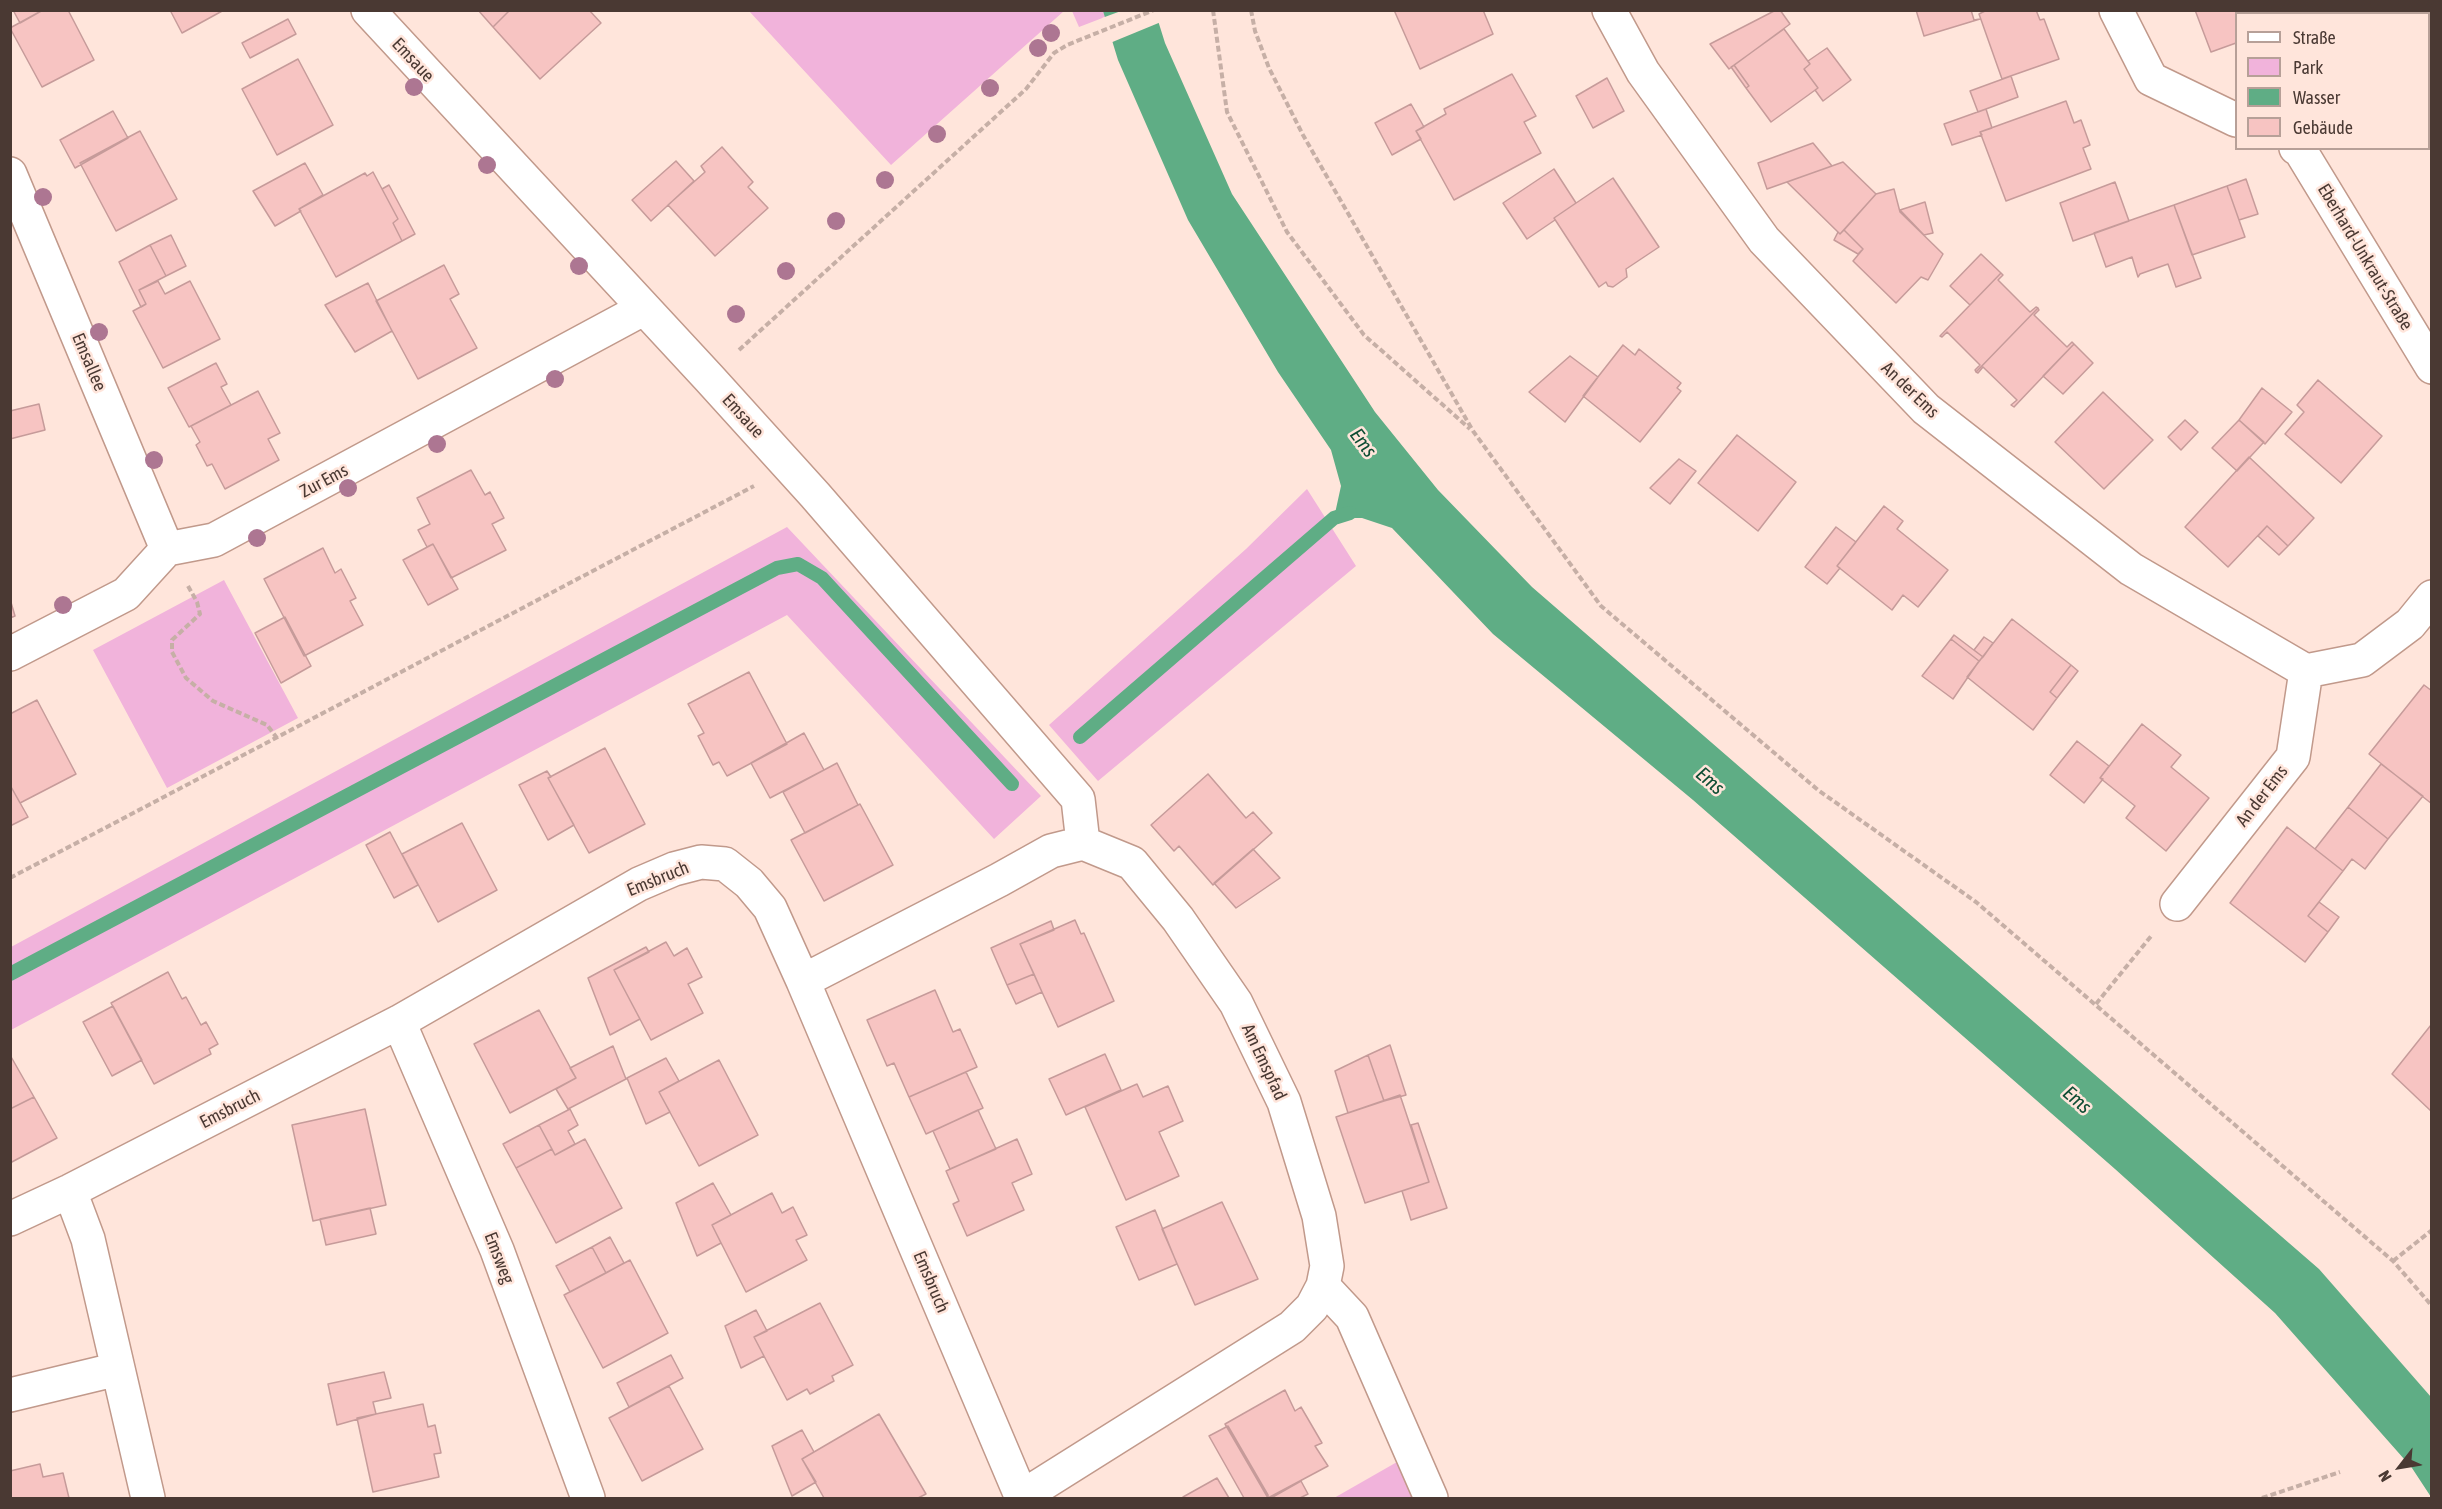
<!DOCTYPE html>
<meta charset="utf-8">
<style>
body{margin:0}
#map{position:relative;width:2442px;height:1509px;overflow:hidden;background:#ffe5db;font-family:"Asap Condensed",sans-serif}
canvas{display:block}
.frame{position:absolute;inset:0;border:12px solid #4a3933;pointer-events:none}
.legend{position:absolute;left:2235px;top:12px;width:195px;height:138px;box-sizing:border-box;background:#ffe5db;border:2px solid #b7a098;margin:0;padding:8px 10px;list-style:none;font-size:18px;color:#4a3933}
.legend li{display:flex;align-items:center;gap:12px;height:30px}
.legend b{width:30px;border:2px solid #b7a098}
.north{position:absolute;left:2370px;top:1437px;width:60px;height:60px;-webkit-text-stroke:4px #ffe5db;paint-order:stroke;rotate:239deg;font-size:16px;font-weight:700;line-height:24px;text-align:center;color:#4a3933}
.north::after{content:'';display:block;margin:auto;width:21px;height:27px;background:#4a3933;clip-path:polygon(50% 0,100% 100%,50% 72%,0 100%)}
</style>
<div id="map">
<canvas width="2442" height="1509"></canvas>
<div class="frame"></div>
<ul class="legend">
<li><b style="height:8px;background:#fff"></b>Straße</li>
<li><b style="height:16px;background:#f1b3db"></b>Park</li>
<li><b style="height:16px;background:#5fad85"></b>Wasser</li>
<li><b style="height:16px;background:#f7c4c2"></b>Gebäude</li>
</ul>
<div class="north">N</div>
</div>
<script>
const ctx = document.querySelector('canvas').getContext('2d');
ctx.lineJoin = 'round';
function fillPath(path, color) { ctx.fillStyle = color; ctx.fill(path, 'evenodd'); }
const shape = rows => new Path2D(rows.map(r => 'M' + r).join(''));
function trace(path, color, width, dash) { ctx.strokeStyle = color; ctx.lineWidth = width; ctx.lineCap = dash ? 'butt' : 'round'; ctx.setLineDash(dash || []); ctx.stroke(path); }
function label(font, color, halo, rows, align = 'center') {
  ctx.font = font + ' "Asap Condensed",sans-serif'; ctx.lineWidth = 5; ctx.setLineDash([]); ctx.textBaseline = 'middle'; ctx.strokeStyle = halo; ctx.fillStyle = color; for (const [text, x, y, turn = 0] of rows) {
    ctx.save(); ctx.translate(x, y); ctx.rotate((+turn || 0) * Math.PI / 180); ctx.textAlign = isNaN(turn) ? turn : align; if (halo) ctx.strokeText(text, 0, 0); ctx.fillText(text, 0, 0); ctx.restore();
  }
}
fillPath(shape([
 [749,11,1064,11,891,165],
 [1072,11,1103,11,1105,17,1079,27],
 [1307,489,1356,566,1098,781,1049,725,1246,549],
 [787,527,1041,796,994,839,787,615,11,1030,11,947],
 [224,580,298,718,167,788,93,650],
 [1397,1462,1413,1498,1334,1498]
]), '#f1b3db');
fillPath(shape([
 [1103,11,1155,11,1165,43,1232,194,1375,412,1438,490,1532,587,2319,1269,2431,1397,2431,1497,2412,1468,2275,1313,2115,1169,1693,800,1493,634,1392,528,1362,518,1334,518,1341,486,1331,450,1278,372,1188,220,1118,60]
]), '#5fad85');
fillPath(shape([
 [1158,10,1161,22,1110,43,1102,18,1121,11]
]), '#ffe5db');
trace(shape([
 [1080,737,1334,518,1350,513],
 [10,974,777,568,798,564,822,578,1012,784]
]), '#5fad85', 14);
const building = shape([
 [13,10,43,10,20,23,13,10],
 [43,10,68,10,94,60,42,87,10,28,43,10],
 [170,10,224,10,182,33,170,10],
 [478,10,510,10,493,27,478,10],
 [510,10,589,10,601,23,540,79,493,27,510,10],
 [1394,10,1483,10,1493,34,1420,69,1394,10],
 [1776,10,1780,10,1790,24,1729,69,1710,44,1776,10],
 [1916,10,1971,10,1974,20,1980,19,1924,36,1916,10],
 [1987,10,2036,10,2040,20,2044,19,2059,59,2002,79,1979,14,1987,10],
 [2195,10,2259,10,2260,14,2236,14,2236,43,2211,52,2195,10],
 [2394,10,2432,10,2432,16,2428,17,2428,14,2395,14,2394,10],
 [288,19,296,34,250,58,242,43,288,19],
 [1784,29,1810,64,1804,69,1818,88,1771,122,1746,88,1749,86,1734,65,1784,29],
 [1827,48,1851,80,1823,101,1815,90,1818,88,1804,69,1810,64,1808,61,1827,48],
 [298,59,333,125,277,155,242,89,298,59],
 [1734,65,1749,86,1746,88,1731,67,1734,65],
 [1512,74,1536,116,1524,122,1541,153,1454,200,1416,131,1446,114,1444,109,1512,74],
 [2011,76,2018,97,1978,112,1970,91,2011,76],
 [1607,78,1624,111,1593,128,1576,96,1607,78],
 [2432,85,2432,121,2428,112,2428,86,2432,85],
 [2066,101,2074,123,2081,120,2090,145,2083,148,2091,169,2006,201,1980,132,2066,101],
 [1411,104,1424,127,1416,131,1421,139,1392,155,1375,123,1411,104],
 [1986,109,1992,128,1980,132,1982,135,1952,145,1944,124,1986,109],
 [113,111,128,138,75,168,60,140,113,111],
 [140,131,177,199,116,231,80,163,140,131],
 [1813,143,1832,166,1767,189,1758,163,1813,143],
 [722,147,753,182,748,187,768,208,715,256,668,205,705,172,701,166,722,147],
 [676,161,694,181,651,221,632,200,676,161],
 [1843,162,1876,194,1840,234,1787,182,1843,162],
 [305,163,323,195,299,209,301,211,275,226,253,191,305,163],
 [1554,169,1576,203,1554,218,1555,220,1527,239,1503,203,1554,169],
 [373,172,398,219,393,223,402,241,336,277,299,209,365,173,367,176,373,172],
 [1613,178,1659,247,1626,269,1627,277,1613,287,1608,286,1606,282,1599,287,1554,218,1613,178],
 [2246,179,2258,214,2239,220,2227,186,2246,179],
 [2115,182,2129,221,2073,241,2060,203,2115,182],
 [389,185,415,234,402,241,393,223,398,219,382,189,389,185],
 [2227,186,2245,237,2192,255,2174,205,2227,186],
 [1894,189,1900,212,1943,254,1928,280,1921,277,1896,303,1853,261,1863,249,1844,230,1876,194,1894,189],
 [1925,202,1933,233,1924,235,1900,210,1925,202],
 [2174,205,2201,278,2176,287,2168,264,2140,274,2138,277,2132,257,2106,267,2094,233,2174,205],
 [1844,230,1863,249,1858,254,1834,240,1838,232,1840,234,1844,230],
 [171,235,186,266,166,276,150,245,171,235],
 [150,245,166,276,139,290,146,304,141,307,119,262,150,245],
 [1981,254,2001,273,1970,305,1950,286,1981,254],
 [444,265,459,294,450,299,477,348,418,379,376,301,444,265],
 [2001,273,2003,275,1998,280,2030,312,2036,307,2038,308,1976,372,1975,370,1980,365,1947,332,1942,337,1940,336,2001,273],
 [158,281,165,294,190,281,220,339,163,368,133,311,146,304,139,290,158,281],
 [368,283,392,331,355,352,325,305,368,283],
 [2038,308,2039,310,2034,315,2067,347,2072,342,2074,344,2014,407,2011,405,2017,400,1983,367,1978,373,1976,372,2038,308],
 [2074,344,2093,363,2063,394,2043,376,2074,344],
 [1623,345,1635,355,1639,349,1681,383,1677,388,1681,391,1640,442,1583,396,1623,345],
 [1570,356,1598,377,1565,422,1529,392,1570,356],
 [216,363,227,384,221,387,231,405,189,427,168,388,216,363],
 [2318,380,2382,436,2341,483,2285,434,2304,412,2297,405,2318,380],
 [2262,388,2292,412,2265,444,2239,420,2262,388],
 [258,391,280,433,268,439,279,460,225,489,212,464,207,466,196,445,200,442,191,426,258,391],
 [2103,392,2153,440,2104,489,2055,442,2103,392],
 [39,404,45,430,10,439,10,411,39,404],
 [2185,420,2198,432,2181,450,2168,437,2185,420],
 [2239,420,2264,442,2237,471,2212,448,2239,420],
 [1737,435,1796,482,1758,531,1698,483,1737,435],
 [2249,457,2314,518,2288,546,2267,526,2228,567,2185,527,2249,457],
 [1679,459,1696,471,1670,504,1650,488,1679,459],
 [471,470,485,495,490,492,504,518,492,524,506,550,451,578,433,544,427,547,418,530,430,524,417,498,471,470],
 [1884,506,1903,521,1897,529,1948,570,1918,607,1903,595,1892,610,1837,566,1884,506],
 [2267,526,2288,546,2279,555,2258,536,2267,526],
 [1836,527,1856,542,1837,566,1840,568,1827,584,1805,567,1836,527],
 [433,544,458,589,428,605,403,560,433,544],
 [323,548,335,573,341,569,356,598,350,601,363,625,304,656,264,579,323,548],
 [10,599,15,616,10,618,10,599],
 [285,617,311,666,281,683,255,633,285,617],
 [2012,619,2071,665,2050,692,2057,698,2033,730,1967,677,2012,619],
 [1954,635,1983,657,1979,661,1951,639,1954,635],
 [1984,637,1993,643,1983,657,1974,650,1984,637],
 [1951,639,1979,661,1953,699,1922,676,1951,639],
 [2071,665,2078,671,2057,698,2050,692,2071,665],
 [749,672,787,744,727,776,719,762,713,765,698,736,704,733,688,704,749,672],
 [2424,685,2432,691,2432,804,2369,754,2424,685],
 [37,700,76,774,20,803,10,785,10,714,37,700],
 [2142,724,2181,755,2171,767,2209,798,2166,851,2126,818,2135,806,2100,778,2142,724],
 [804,733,824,770,770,798,751,763,804,733],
 [2077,741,2109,766,2100,778,2103,779,2084,803,2050,775,2077,741],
 [605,748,645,824,589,853,548,778,605,748],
 [837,763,858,805,805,833,783,792,837,763],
 [2381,764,2423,796,2388,839,2348,807,2381,764],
 [547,771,551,777,548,778,574,825,548,840,519,785,547,771],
 [1208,774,1246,818,1253,812,1272,833,1213,885,1179,846,1174,851,1151,825,1208,774],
 [10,785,28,817,10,826,10,785],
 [860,804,893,865,824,901,791,840,860,804],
 [2348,807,2388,839,2365,869,2352,859,2343,871,2315,849,2348,807],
 [462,823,497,890,438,922,402,854,462,823],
 [2287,827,2343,871,2308,916,2328,932,2305,962,2230,903,2287,827],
 [390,832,418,885,394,898,366,845,390,832],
 [1253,849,1280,878,1236,908,1214,883,1253,849],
 [2319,902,2339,917,2328,932,2308,916,2319,902],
 [1075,920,1081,934,1084,933,1114,1001,1058,1027,1020,944,1075,920],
 [1051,921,1054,930,1020,944,1034,974,1007,985,991,948,1051,921],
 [666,942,674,956,687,948,702,977,688,984,703,1013,651,1040,614,970,666,942],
 [646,947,649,952,614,970,640,1019,610,1035,588,978,646,947],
 [168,972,182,999,186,997,201,1025,206,1022,218,1044,209,1049,211,1054,154,1084,111,1003,168,972],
 [1034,974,1042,992,1016,1004,1007,985,1034,974],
 [935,990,953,1032,960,1029,977,1067,909,1097,894,1063,887,1066,867,1020,935,990],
 [113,1006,142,1060,112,1076,83,1022,113,1006],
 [539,1010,576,1078,510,1113,474,1044,539,1010],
 [2431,1025,2432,1027,2432,1112,2392,1074,2431,1025],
 [1390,1045,1406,1095,1384,1101,1368,1055,1390,1045],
 [613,1046,626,1079,568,1109,556,1089,576,1078,570,1068,613,1046],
 [1105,1054,1121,1090,1066,1115,1049,1079,1105,1054],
 [10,1055,34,1097,10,1109,10,1055],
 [1368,1055,1384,1101,1348,1113,1335,1071,1368,1055],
 [666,1058,679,1081,659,1092,670,1112,646,1124,627,1078,666,1058],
 [719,1060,758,1135,699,1166,659,1092,719,1060],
 [966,1072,983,1108,926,1134,909,1097,966,1072],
 [1137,1084,1143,1097,1168,1086,1183,1121,1159,1132,1179,1176,1126,1200,1085,1107,1137,1084],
 [1400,1095,1429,1182,1365,1203,1336,1117,1400,1095],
 [34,1097,57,1138,10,1163,10,1109,34,1097],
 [365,1109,386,1205,313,1221,292,1125,365,1109],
 [570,1109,578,1125,568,1131,575,1144,555,1155,539,1125,570,1109],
 [978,1110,996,1149,950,1169,933,1131,978,1110],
 [1418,1123,1447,1208,1411,1220,1402,1191,1429,1182,1411,1125,1418,1123],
 [539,1125,552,1149,516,1168,503,1144,539,1125],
 [585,1139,622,1208,556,1243,516,1168,552,1149,555,1155,585,1139],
 [1017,1139,1032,1174,1012,1183,1024,1210,967,1236,953,1204,959,1201,946,1171,1017,1139],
 [713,1183,731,1215,712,1225,721,1243,697,1256,676,1203,713,1183],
 [772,1193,782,1213,793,1207,807,1235,796,1240,807,1260,746,1292,712,1225,772,1193],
 [1222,1202,1258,1279,1195,1305,1162,1229,1222,1202],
 [370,1208,376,1234,326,1245,320,1219,370,1208],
 [1155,1210,1177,1264,1139,1280,1116,1227,1155,1210],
 [610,1237,624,1263,606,1273,592,1247,610,1237],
 [592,1247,606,1273,570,1292,556,1266,592,1247],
 [630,1260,668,1333,603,1368,564,1295,630,1260],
 [820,1303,853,1365,832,1376,834,1381,810,1394,807,1389,787,1400,754,1337,820,1303],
 [756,1310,767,1331,754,1337,764,1356,741,1368,725,1326,756,1310],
 [671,1355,683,1378,629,1407,617,1383,671,1355],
 [384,1372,391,1398,373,1402,376,1414,337,1425,328,1384,384,1372],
 [669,1386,703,1449,642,1481,609,1418,669,1386],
 [1285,1390,1295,1411,1301,1407,1322,1443,1315,1446,1328,1466,1268,1498,1225,1424,1285,1390],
 [423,1404,428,1427,435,1425,441,1453,434,1454,439,1477,373,1492,357,1418,423,1404],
 [879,1414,926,1494,918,1498,824,1498,802,1459,879,1414],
 [1228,1426,1268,1495,1268,1498,1244,1498,1209,1436,1228,1426],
 [802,1430,814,1452,802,1459,816,1482,792,1496,772,1446,802,1430],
 [40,1464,43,1477,63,1473,69,1498,10,1498,10,1471,40,1464],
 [1217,1478,1229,1498,1184,1498,1183,1497,1217,1478],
 [1301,1481,1308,1494,1300,1498,1271,1498,1301,1481]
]);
fillPath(building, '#f7c4c2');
trace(building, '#c69b9a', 1.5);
const minor = shape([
 [368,10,709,378,815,495,1078,799,1083,843],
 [1609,10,1643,72,1764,240,1926,409,2131,569,2306,671,2362,660,2410,624,2432,597],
 [2116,10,2151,79,2236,120],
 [2296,148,2300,150,2432,367],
 [10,174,167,549],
 [10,654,126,594,167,549,214,540,643,309],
 [2177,904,2293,757,2306,671],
 [803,981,999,880,1051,851,1083,843,1132,863,1178,919,1236,1003,1284,1102,1319,1216,1327,1266,1323,1286,1312,1307,1292,1327,1020,1498],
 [399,1022,497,1250,588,1498],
 [70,1191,88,1239,148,1498],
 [10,1219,70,1191,399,1022,639,884,674,869,701,862,725,864,749,883,770,908,803,981,1022,1498],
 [1323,1286,1352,1317,1431,1498],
 [10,1395,118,1369]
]);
trace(minor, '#c1998b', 36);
trace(shape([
 [1213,10,1227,112,1287,232,1364,335,1470,429],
 [1251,10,1255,31,1269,68,1303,135,1473,431,1601,606,1818,790,1976,902,2393,1261,2432,1306],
 [739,350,1026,89,1054,53,1067,45,1154,10],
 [188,586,197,602,200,614,172,640,172,652,186,678,213,701,267,725,277,738],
 [10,878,754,486],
 [2096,1004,2152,935],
 [2393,1261,2432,1230],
 [2262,1498,2340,1472]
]), '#c6afa6', 4, [6, 3]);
trace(minor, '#fff', 33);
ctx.fillStyle = '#ad7692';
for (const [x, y] of [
 [1051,33],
 [1038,48],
 [414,87],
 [990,88],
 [937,134],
 [487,165],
 [885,180],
 [43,197],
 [836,221],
 [579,266],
 [786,271],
 [736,314],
 [99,332],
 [555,379],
 [437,444],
 [154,460],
 [348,488],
 [257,538],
 [63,605]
]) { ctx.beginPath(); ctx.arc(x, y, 9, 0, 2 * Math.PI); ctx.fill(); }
label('18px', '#4a3933', '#ffe5db', [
 ["Emsaue",413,60,47],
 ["Eberhard-Unkraut-Straße",2365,257,59],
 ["Emsallee",89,362,67],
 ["An der Ems",1910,390,44],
 ["Emsaue",743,416,48],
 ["Zur Ems",324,481,-28],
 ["An der Ems",2262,796,-52],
 ["Emsbruch",658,879,-22],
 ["Am Emspfad",1264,1062,65],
 ["Emsbruch",230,1109,-27],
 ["Emsweg",499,1258,69],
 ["Emsbruch",931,1282,67]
]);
label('italic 20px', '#0e4d33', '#ffe5db', [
 ["Ems",1363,443,53],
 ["Ems",1710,781,41],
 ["Ems",2077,1100,41]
]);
</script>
